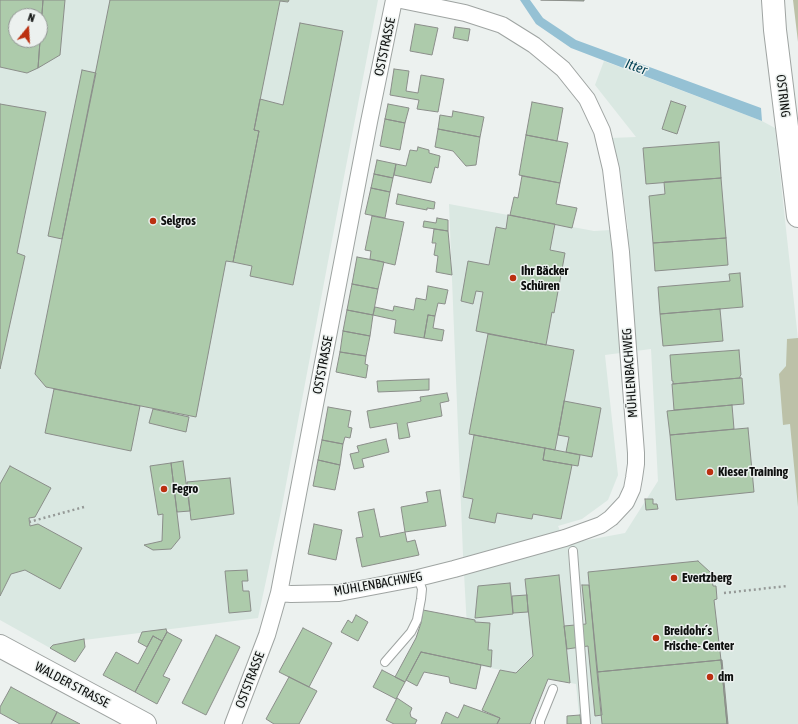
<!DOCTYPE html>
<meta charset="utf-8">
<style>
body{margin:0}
#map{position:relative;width:798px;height:724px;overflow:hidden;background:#ecf1ef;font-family:"Asap Condensed",sans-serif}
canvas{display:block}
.north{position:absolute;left:8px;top:8px;width:40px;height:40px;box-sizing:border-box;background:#ecf1ef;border:1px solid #939795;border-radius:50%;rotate:18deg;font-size:11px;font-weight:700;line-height:16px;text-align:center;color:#0e100f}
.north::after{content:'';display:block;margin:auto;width:14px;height:18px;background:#bb3010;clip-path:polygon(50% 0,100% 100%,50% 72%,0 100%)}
</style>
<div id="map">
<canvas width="798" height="724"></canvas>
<div class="north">N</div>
</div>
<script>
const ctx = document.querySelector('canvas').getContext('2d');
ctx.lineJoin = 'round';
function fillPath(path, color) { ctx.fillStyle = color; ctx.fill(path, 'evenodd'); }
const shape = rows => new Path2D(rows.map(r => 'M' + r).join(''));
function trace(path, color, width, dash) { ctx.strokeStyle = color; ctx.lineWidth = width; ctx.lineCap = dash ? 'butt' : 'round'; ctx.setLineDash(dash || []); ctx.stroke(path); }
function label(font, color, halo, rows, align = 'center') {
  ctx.font = font + ' "Asap Condensed",sans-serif'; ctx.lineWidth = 3; ctx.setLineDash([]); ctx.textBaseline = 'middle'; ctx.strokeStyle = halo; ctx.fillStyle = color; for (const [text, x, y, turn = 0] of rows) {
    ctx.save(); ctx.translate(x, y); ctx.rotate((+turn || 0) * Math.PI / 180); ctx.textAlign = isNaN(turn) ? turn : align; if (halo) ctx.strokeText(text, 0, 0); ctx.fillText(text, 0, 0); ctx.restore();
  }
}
fillPath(shape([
 [0,0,378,0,343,182,281,511,258,618,84,640,53,645,50,648,0,620],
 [16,16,40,16,40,40,16,40],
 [604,61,762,121,775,128,798,339,798,724,580,724,576,684,469,664,463,555,449,204,594,231,628,229,619,163,611,138,636,137,595,85],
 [651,349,658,481,625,533,566,544,558,526,582,519,608,500,618,475,605,355]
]), '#dae8e2');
fillPath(shape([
 [793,0,798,0,798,42],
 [798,338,798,507,790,424,783,425,779,374,786,366,787,339]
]), '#bcc1a8');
fillPath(shape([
 [520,0,530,0,543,18,576,40,761,108,762,121,571,48,536,24]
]), '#95c1d4');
const building = shape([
 [0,0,43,0,38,68,27,73,0,67,0,0],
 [16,16,40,16,40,40,16,40,16,16],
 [43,0,65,0,60,55,38,68,43,0],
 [110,0,289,0,288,2,280,1,254,130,259,131,233,262,226,261,196,417,46,387,35,374,110,0],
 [541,0,584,0,584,1,541,0],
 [300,23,343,31,293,285,250,276,252,266,233,262,259,131,254,130,260,99,283,105,300,23],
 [415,24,438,28,432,55,410,51,415,24],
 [455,27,470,29,468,41,453,38,455,27],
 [394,69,409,71,406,91,418,93,421,75,444,79,438,112,417,109,419,100,390,95,394,69],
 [82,70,96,73,62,239,48,236,82,70],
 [671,101,686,106,677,134,662,129,671,101],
 [532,102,563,108,557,141,526,135,532,102],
 [0,104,46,112,17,253,25,256,0,369,0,104],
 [388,104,409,108,405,123,385,119,388,104],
 [453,111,484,117,480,137,438,129,440,115,452,117,453,111],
 [385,119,405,123,400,150,380,146,385,119],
 [438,129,480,137,476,165,466,166,453,151,435,147,438,129],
 [526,135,568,143,560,183,519,175,526,135],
 [719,142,721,178,646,184,643,148,719,142],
 [418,147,429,150,429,153,440,156,438,168,435,167,431,183,394,175,396,164,406,166,410,150,417,151,418,147],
 [377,160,396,164,393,178,374,174,377,160],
 [374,174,393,178,390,192,371,188,374,174],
 [522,176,560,183,556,204,577,208,572,228,510,215,514,197,518,198,522,176],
 [721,178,726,238,653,243,649,196,665,194,664,182,721,178],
 [371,188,390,192,385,218,365,214,371,188],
 [398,194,435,202,434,209,427,208,427,210,396,204,398,194],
 [508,215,555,224,550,250,565,253,554,313,552,312,546,345,476,331,483,292,476,291,473,304,461,301,468,261,489,265,496,227,506,229,508,215],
 [372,216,404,222,395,265,370,259,371,251,365,250,372,216],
 [437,218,448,220,448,231,423,227,424,221,436,223,437,218],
 [434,229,448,231,452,275,436,272,438,256,434,255,436,243,432,243,434,229],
 [726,238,728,265,655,271,653,243,726,238],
 [357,257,384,262,378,289,352,284,357,257],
 [740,273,743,307,660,314,658,287,730,281,729,274,740,273],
 [352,284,378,289,373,315,347,310,352,284],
 [428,286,448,290,445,304,438,303,435,316,428,315,424,338,394,333,396,320,373,315,375,307,393,311,394,306,414,310,416,298,426,300,428,286],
 [720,309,723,341,663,346,660,314,720,309],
 [347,310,373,315,370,336,343,331,347,310],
 [428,315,435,316,433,328,444,330,442,341,424,338,428,315],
 [343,331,370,336,366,356,340,352,343,331],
 [488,334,574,350,555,450,469,434,488,334],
 [739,350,741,375,740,376,740,378,673,384,673,381,672,381,670,355,739,350],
 [340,352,366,356,365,364,368,365,366,378,336,372,340,352],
 [740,378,742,378,744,404,674,410,672,384,740,378],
 [429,379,429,390,378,392,377,381,429,379],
 [54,389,140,406,131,451,45,433,54,389],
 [447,393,449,401,440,403,442,416,407,423,410,437,399,439,397,423,370,428,367,411,421,401,420,397,447,393],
 [564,401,601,408,592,457,566,452,569,437,558,435,564,401],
 [732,405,734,429,670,435,667,411,732,405],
 [328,407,351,411,348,427,352,428,350,438,345,437,343,444,322,440,328,407],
 [153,409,189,417,186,432,149,423,153,409],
 [748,428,754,492,676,500,670,435,748,428],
 [474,435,545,448,543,460,572,465,561,519,533,514,532,519,497,513,495,523,469,518,473,499,463,497,474,435],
 [386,439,389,452,362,459,364,467,354,469,350,454,359,452,357,446,386,439],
 [322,440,343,444,340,465,318,460,322,440],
 [545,448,580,455,578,466,543,460,545,448],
 [318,460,340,465,335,490,313,486,318,460],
 [183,461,190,511,177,512,171,463,183,461],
 [171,463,180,538,171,549,153,550,144,545,162,541,163,514,158,515,150,466,171,463],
 [10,466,51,488,35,517,29,518,30,526,38,524,82,548,60,589,25,570,11,574,0,596,0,484,10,466],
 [230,478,234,514,191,520,187,482,230,478],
 [440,490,446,526,405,532,401,507,428,502,426,492,440,490],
 [645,499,653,499,653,504,657,504,658,509,646,510,645,499],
 [374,509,380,537,405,532,407,542,415,540,419,555,362,567,356,538,363,537,358,512,374,509],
 [314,524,342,530,336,560,308,554,314,524],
 [698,561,711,573,713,586,716,586,717,599,714,600,721,660,597,672,588,572,698,561],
 [247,570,248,581,242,581,243,591,249,591,251,611,229,613,225,571,247,570],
 [559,575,570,683,548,679,530,724,497,724,500,718,482,710,500,670,516,673,533,656,525,579,559,575],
 [510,583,513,614,475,618,478,586,510,583],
 [582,585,589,585,602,715,595,716,588,646,567,649,564,626,586,624,582,585],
 [527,595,528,612,513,613,512,596,527,595],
 [423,610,475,620,475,622,490,623,488,650,492,650,491,667,421,652,405,682,395,677,416,638,421,623,423,610],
 [356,615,368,622,358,641,341,632,348,620,352,623,356,615],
 [303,628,332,643,309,687,279,672,303,628],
 [166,629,167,632,162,641,153,636,147,647,138,642,142,632,166,629],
 [167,632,182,640,163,676,170,679,157,704,135,692,167,632],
 [216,635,240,647,206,715,182,703,216,635],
 [153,636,162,641,135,692,103,675,116,652,138,664,153,636],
 [84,639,85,647,75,662,50,648,53,645,84,639],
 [421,652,481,665,476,689,450,683,449,677,424,672,417,686,406,680,421,652],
 [721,660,727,724,602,724,597,672,721,660],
 [721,660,722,660,728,724,727,724,721,660],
 [382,670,405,682,396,699,373,687,382,670],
 [289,677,317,691,299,724,274,724,266,719,289,677],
 [11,687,57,712,51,724,20,724,0,713,0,707,11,687],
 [397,698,412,708,410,713,411,717,417,720,415,724,394,724,386,720,397,698],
 [464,705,500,718,497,724,441,724,446,712,458,718,464,705],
 [57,712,80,724,51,724,57,712],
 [580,715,581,724,567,724,567,716,580,715]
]);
fillPath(building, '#adcbab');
trace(building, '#8b8e8a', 1);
const service = shape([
 [573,551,586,724],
 [385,662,411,632,417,620,421,599,422,589,418,578],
 [540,724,540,721,553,689]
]);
const minor = shape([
 [279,593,291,594,339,593,418,578,454,569,565,538,601,525,611,518,626,502,632,489,634,478,636,464,636,453,628,348,621,252,611,169,602,131,587,99,563,69,534,45,502,25,465,13,401,0],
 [233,724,267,635,279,593,369,122,394,0]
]);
const secondary = shape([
 [773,0,775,30,798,216],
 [0,646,145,724]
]);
trace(service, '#9fa4a2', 10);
trace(minor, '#9fa4a2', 18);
trace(secondary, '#9fa4a2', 24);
trace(shape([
 [29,522,84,507],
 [724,593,787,586]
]), '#959997', 2.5, [2, 3]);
trace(service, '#fff', 8);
trace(minor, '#fff', 16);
trace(secondary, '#fff', 22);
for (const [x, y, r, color] of [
 [153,221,4,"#bb3010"],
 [513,278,4,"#bb3010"],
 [710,472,4,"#bb3010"],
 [164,489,4,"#bb3010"],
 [674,578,4,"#bb3010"],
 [656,638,4,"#bb3010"],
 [710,677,4,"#bb3010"]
]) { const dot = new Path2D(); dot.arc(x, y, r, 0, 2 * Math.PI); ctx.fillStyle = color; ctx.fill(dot); trace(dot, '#ecf1ef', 1.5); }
label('13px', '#0e100f', '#ecf1ef', [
 ["OSTSTRASSE",385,47,-78],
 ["OSTRING",783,96,83],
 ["OSTSTRASSE",323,365,-79],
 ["MÜHLENBACHWEG",630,373,-94],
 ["MÜHLENBACHWEG",378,584,-10],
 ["OSTSTRASSE",250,680,-69],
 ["WALDER STRASSE",72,685,28]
]);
label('bold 13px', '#0e100f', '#ecf1ef', [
 ["Selgros",161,221],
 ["Ihr Bäcker",521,271],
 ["Schüren",521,286],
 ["Kieser Training",718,472],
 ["Fegro",172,489],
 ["Evertzberg",682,578],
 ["Breidohr´s",664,631],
 ["Frische- Center",664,646],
 ["dm",718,677]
], 'left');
label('italic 14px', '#004054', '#ecf1ef', [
 ["Itter",636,67,20]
]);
</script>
